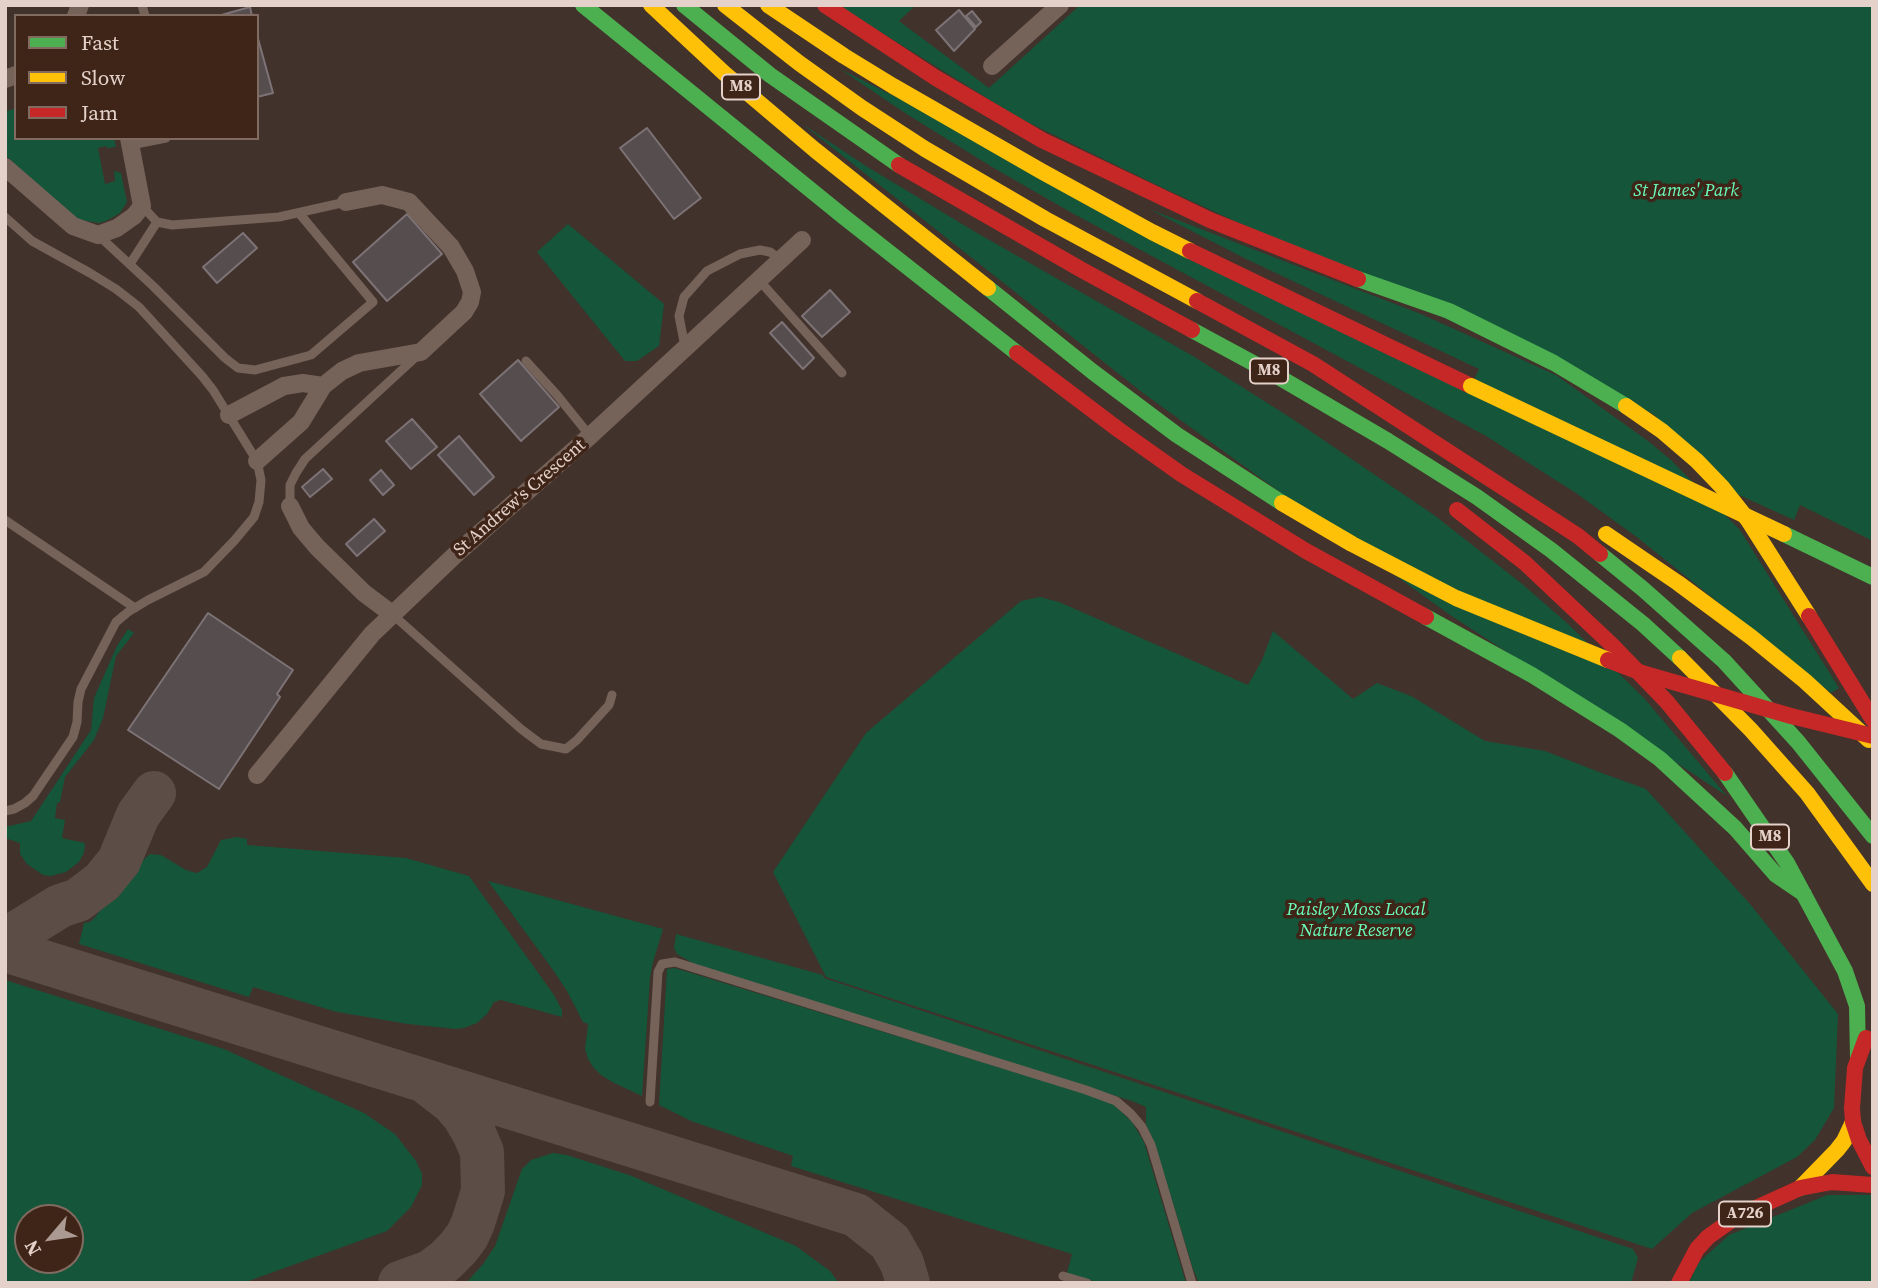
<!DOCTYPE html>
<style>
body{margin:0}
#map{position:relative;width:1878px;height:1288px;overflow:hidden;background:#41322b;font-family:"Source Serif 4",serif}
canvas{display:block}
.frame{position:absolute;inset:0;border:7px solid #e4d2ca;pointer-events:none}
.legend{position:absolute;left:14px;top:14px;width:245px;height:126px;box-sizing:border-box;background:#3f2418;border:2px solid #816a5f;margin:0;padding:9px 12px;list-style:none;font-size:21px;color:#e4d2ca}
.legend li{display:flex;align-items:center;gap:14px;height:35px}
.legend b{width:35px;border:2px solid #816a5f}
.north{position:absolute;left:14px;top:1204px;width:70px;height:70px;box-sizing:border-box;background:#3f2418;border:2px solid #816a5f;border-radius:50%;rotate:241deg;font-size:19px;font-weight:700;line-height:28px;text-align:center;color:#e4d2ca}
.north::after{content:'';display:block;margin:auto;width:24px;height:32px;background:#ab9a92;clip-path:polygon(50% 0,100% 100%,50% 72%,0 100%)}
</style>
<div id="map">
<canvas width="1878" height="1288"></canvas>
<div class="frame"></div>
<ul class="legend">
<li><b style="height:9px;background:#4caf50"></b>Fast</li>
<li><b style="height:9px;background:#ffc107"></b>Slow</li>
<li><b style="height:9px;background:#c62828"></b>Jam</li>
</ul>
<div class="north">N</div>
</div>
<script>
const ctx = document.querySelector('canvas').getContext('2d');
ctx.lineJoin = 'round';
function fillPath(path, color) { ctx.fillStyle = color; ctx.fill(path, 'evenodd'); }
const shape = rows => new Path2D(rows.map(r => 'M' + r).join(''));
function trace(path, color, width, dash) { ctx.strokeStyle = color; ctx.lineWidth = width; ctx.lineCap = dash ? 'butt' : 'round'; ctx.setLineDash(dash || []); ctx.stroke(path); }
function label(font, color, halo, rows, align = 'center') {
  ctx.font = font + ' "Source Serif 4",serif'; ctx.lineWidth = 7; ctx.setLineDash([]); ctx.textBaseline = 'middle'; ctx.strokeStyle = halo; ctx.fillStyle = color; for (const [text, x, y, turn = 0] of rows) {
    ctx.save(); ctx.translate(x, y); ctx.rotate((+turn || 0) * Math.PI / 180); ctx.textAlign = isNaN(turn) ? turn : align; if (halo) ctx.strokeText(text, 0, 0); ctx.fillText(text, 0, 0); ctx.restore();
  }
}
fillPath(shape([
 [837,5,916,5,899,21,989,88,1080,5,1873,5,1873,541,1800,505,1794,520,1739,495,1653,414,1163,188,1019,118],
 [840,69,1471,386,1479,369,1244,258,1149,209,1421,314,1556,375,1648,441,1671,460,1740,530,1839,688,1831,693,1638,538,1576,493,1486,436,1072,213,992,167,905,113],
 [5,107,7,111,16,108,16,138,114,138,116,147,107,148,106,146,98,148,105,184,115,181,114,171,121,173,127,202,120,213,106,221,99,223,80,220,70,214,5,155],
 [801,123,866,166,977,233,1193,356,1291,418,1434,515,1521,583,1567,623,1644,698,1727,796,1450,615,1143,393],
 [568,224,664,304,659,346,637,361,625,361,537,252],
 [1040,597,1059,602,1248,685,1262,660,1273,631,1353,699,1377,683,1411,696,1485,741,1545,751,1599,772,1646,789,1750,904,1838,1014,1834,1108,1815,1140,1797,1157,1692,1213,1652,1249,826,977,773,872,866,733,1021,601],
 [128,629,134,633,116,656,103,718,94,740,65,777,60,802,57,803,55,818,65,820,62,838,85,843,84,853,79,862,66,872,51,876,43,875,27,864,20,854,20,843,5,838,5,827,31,821,91,730,94,698,117,646],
 [237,837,247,839,247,845,406,858,469,876,554,995,562,1010,562,1017,501,1000,494,1002,487,1014,477,1023,464,1028,456,1029,408,1024,337,1012,253,987,249,997,79,944,84,923,90,922,94,918,139,864,150,854,161,855,186,870,197,873,207,867,221,840],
 [488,881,663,929,653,962,650,978,642,1096,614,1083,601,1075,593,1067,588,1059,585,1049,588,1024,583,1022,567,991,553,970],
 [676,934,823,975,824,978,1633,1249,1638,1258,1631,1283,1199,1283,1193,1269,1155,1144,1146,1124,1146,1107,1132,1101,694,964,677,954,674,948],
 [675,968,1086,1094,1113,1104,1132,1122,1144,1142,1186,1283,1100,1283,1067,1273,1072,1254,791,1166,793,1156,691,1121,659,1105,667,969],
 [5,980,224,1049,364,1113,395,1134,416,1161,422,1174,422,1185,411,1207,387,1231,243,1283,5,1283],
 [28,1218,70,1218,70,1260,28,1260],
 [553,1153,567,1155,632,1176,796,1246,830,1271,839,1283,466,1283,483,1264,495,1246,522,1169,531,1160],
 [1827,1195,1873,1195,1873,1283,1689,1283,1698,1263,1729,1235]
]), '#15553a');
trace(shape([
 [5,940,60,906,78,900,102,882,119,861,138,815,154,793],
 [5,950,856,1215,890,1242,902,1263,908,1283],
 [400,1283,430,1272,445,1261,458,1248,467,1236,473,1223,483,1191,482,1152,474,1133,464,1116,452,1102,430,1085]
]), '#5c4d46', 44);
const building = shape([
 [250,7,252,16,218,16,250,7],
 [959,10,975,29,954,51,936,30,959,10],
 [972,11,981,22,976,27,966,16,972,11],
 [257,35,273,93,257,97,257,35],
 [647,128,701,198,674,219,620,148,647,128],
 [407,214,442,254,387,301,353,262,407,214],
 [243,233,257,248,217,283,203,267,243,233],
 [830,290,850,312,822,337,802,316,830,290],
 [782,322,814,358,803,369,770,333,782,322],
 [518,360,559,407,521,441,480,394,518,360],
 [412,419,437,447,411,469,386,441,412,419],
 [459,436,494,477,474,495,438,455,459,436],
 [323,469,332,479,310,497,302,487,323,469],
 [381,470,394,485,383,495,370,480,381,470],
 [374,519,385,531,357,556,346,544,374,519],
 [208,613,293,670,277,694,280,697,219,789,128,730,208,613]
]);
fillPath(building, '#564d4f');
trace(building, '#7d7376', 2);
trace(shape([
 [142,5,145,16],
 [131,145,166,138],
 [142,206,157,222,172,225,279,217,346,202],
 [5,217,32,241,90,273,116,289,139,307,202,376,213,390,257,461,261,480,259,502,254,517,234,541,204,572,148,600,128,612,116,622,81,689,78,702,77,722,73,737,33,796,25,803,14,809,5,811],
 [98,235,153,286,225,358,238,368,255,370,311,355,373,302,299,213],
 [130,264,157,222],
 [758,279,842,373],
 [685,347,679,316,684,297,707,271,740,254,760,250,770,252,780,259],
 [526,361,557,395,590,436],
 [290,506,290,485,296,473,305,459,418,355],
 [5,520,135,608],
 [392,614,521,729,541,744,566,749,577,740,609,705,612,695],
 [650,1102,658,972,662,964,675,962,1086,1090,1116,1101,1131,1114,1142,1127,1151,1145,1192,1283],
 [1063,1276,1087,1283]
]), '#756259', 9);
trace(shape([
 [76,16,80,5],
 [992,66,1060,5],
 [5,79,16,75],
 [5,167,73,226,98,235,117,228,134,216,142,206,129,138],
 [229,415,284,386,303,383,323,386],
 [257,461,301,422,323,386,342,371,359,363,421,352,464,312,470,302,472,292,465,271,451,247,409,202,382,195,346,202],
 [290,506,301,528,317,547,364,593,392,614],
 [257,775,372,634,456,554,590,436,802,240]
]), '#756259', 18);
trace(shape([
 [583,5,844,217,1017,353],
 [684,5,770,75,899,165],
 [1358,279,1449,311,1554,363,1626,406],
 [988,288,1093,372,1177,435,1282,503],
 [1192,330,1277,376,1388,441,1477,497,1551,550,1643,624,1680,658],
 [1600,554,1643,589,1724,661,1798,742,1873,836],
 [1426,617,1532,675,1620,730,1660,759,1735,828,1776,875,1804,894],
 [1725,773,1787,863,1845,971,1857,1006,1858,1058]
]), '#4caf50', 16);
trace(shape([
 [651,5,724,73,815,150,988,288],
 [725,5,799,63,862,108,925,149,1045,219,1197,301],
 [768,5,844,56,893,86,1041,171,1152,232,1190,251],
 [1626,406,1662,431,1697,461,1722,487,1748,520,1809,616],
 [1606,534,1678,583,1751,637,1805,681,1869,740],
 [1680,658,1751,730,1807,793,1873,884],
 [1800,1188,1837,1150,1844,1141,1853,1122]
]), '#ffc107', 16);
trace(shape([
 [825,5,936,78,1042,140,1210,220,1358,279],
 [899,165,1082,270,1192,330],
 [1190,251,1471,386],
 [1197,301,1313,364,1578,536,1600,554],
 [1017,353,1119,430,1181,474,1306,551,1426,617],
 [1457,510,1525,563,1612,645,1667,702,1725,773],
 [1809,616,1873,720],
 [1866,1038,1855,1068,1852,1108,1853,1122,1859,1140,1873,1167],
 [1679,1283,1697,1249,1708,1237,1736,1217,1800,1188,1832,1182,1873,1185]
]), '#c62828', 16);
trace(shape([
 [1784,534,1873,577]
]), '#4caf50', 16);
trace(shape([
 [1471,386,1784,534],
 [1282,503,1352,544,1456,598,1608,660]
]), '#ffc107', 16);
trace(shape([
 [1608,660,1642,673,1791,716,1873,736]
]), '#c62828', 16);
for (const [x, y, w] of [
 [741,87,38],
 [1269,371,38],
 [1770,837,38],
 [1745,1214,52]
]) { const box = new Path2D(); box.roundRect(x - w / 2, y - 12.5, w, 25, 5); ctx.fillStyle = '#3f2418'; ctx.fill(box); trace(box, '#e4d2ca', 2); }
label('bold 16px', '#e4d2ca', null, [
 ["M8",741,87],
 ["M8",1269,371],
 ["M8",1770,837],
 ["A726",1745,1214]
]);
label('italic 18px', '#69fcba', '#3f2418', [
 ["St James' Park",1686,191],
 ["Paisley Moss Local",1356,910],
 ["Nature Reserve",1356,931]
]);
label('18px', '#e4d2ca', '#3f2418', [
 ["St Andrew's Crescent",520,498,-41]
]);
</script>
